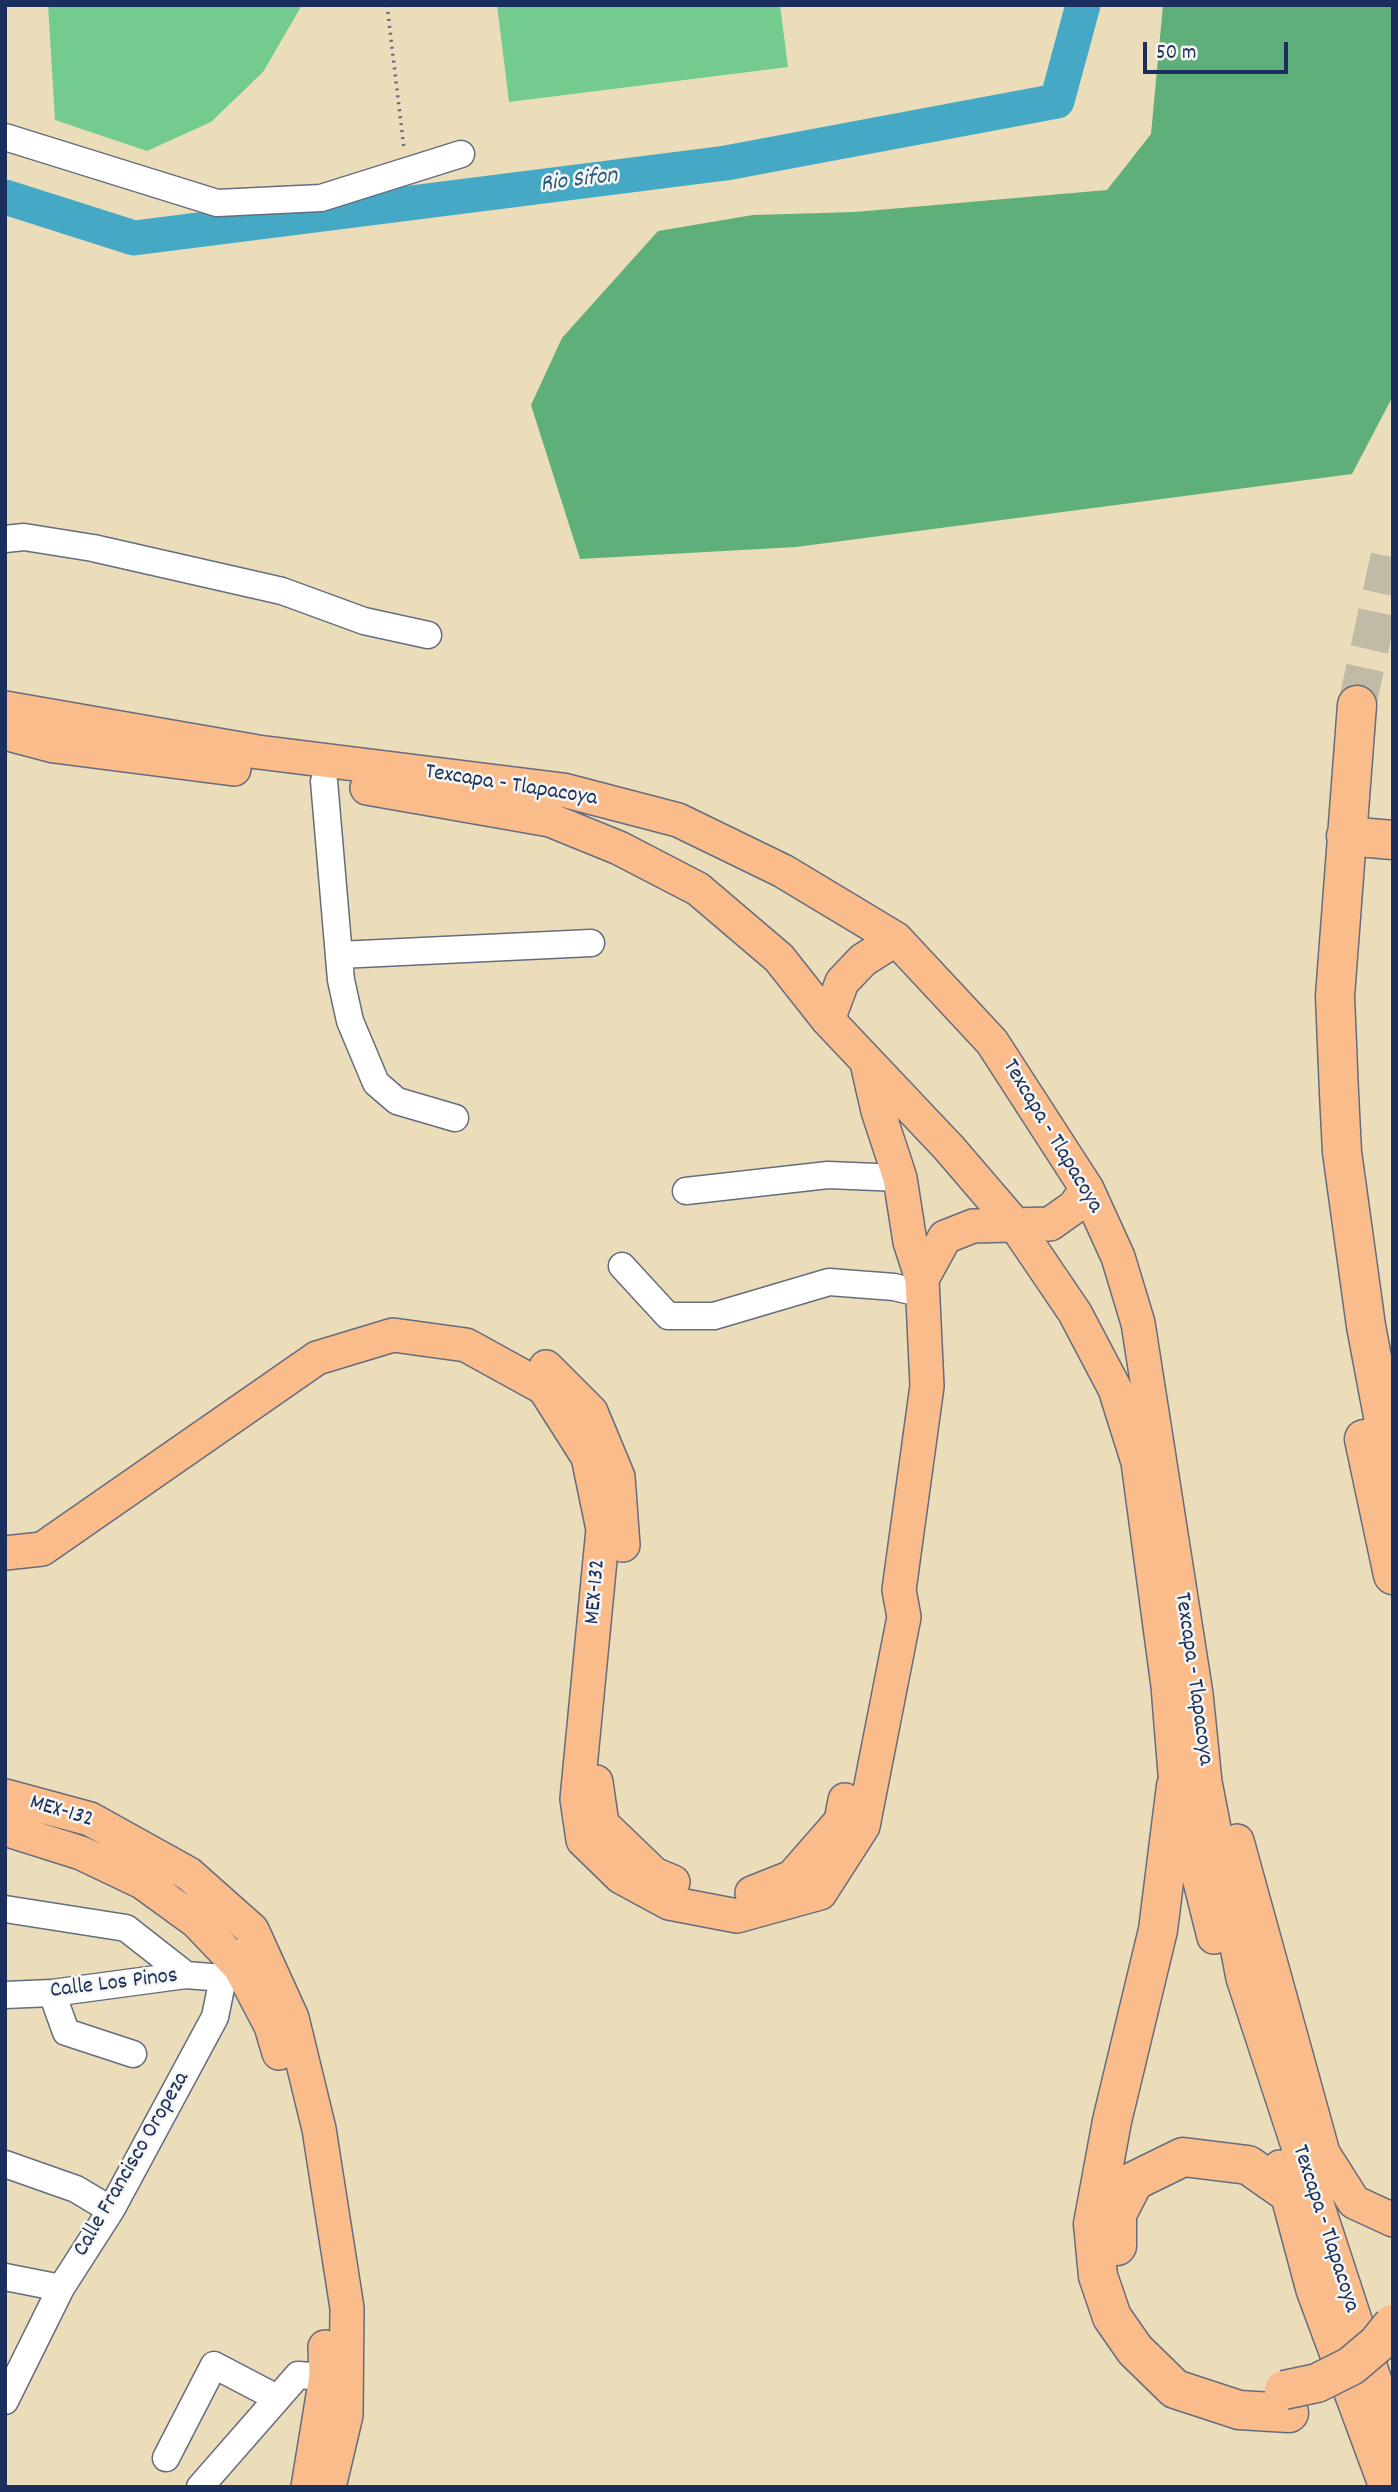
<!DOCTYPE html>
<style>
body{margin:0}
#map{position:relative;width:1398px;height:2492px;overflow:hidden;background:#ebddb9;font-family:Dekko,sans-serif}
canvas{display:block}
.frame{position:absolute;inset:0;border:7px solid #1b2f5e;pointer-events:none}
.scale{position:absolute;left:1143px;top:42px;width:145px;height:32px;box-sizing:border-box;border:4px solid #1b2f5e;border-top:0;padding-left:9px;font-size:21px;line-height:24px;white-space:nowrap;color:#1b2f5e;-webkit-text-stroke:5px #f6f6f2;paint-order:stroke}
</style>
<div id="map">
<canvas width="1398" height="2492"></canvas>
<div class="frame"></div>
<div class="scale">50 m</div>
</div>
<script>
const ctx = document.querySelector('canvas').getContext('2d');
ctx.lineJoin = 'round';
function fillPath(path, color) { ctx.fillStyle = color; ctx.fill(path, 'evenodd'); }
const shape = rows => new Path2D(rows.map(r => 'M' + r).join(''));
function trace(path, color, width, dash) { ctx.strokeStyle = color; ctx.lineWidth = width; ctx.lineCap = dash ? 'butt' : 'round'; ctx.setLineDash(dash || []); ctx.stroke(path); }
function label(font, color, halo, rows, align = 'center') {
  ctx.font = font + ' Dekko,sans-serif'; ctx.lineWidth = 5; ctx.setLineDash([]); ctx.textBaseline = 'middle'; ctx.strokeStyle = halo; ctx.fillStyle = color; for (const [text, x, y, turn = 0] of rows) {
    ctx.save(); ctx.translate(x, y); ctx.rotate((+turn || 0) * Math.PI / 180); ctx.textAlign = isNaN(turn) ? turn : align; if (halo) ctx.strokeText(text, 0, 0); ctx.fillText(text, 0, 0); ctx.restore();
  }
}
fillPath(shape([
 [48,5,302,5,263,72,211,122,147,151,55,120],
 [497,5,780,5,788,67,509,102]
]), '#74cb90');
fillPath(shape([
 [1163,5,1393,5,1393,396,1352,474,796,547,580,559,531,405,562,338,658,231,753,215,855,212,1107,190,1151,134]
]), '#5faf7a');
trace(shape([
 [5,197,134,238,726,163,1057,101,1083,5]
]), '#45a9c5', 35);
trace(shape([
 [1357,705,1393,541]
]), '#c1baa7', 38, [38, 19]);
const minor = shape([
 [5,137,217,203,321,198,461,154],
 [5,539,24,537,93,548,282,591,364,621,428,635],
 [324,781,341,980,350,1021,376,1083,397,1101,455,1118],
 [339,955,591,943],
 [686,1191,828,1175,900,1178],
 [622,1266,668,1316,714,1316,829,1282,894,1287,923,1294],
 [5,1909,126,1928,186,1975],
 [52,1993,66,2032,133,2054],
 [5,1995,52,1993,186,1975,223,1978],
 [5,2164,76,2189,111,2210],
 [5,2277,61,2288],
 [5,2401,61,2288,111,2210,215,2017,223,1978,240,1967,246,1950],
 [166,2458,214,2365,277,2398],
 [200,2487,298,2375,326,2377]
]);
const major = shape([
 [5,708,258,752,563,790,678,820,783,871,896,939,992,1042,1087,1189,1118,1257,1138,1323,1196,1694,1205,1782,1243,1978,1393,2436],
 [5,733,54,746,234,769],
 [367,788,550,820,619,848,698,889,779,958,828,1020,949,1148,1016,1226,1075,1313,1115,1389,1138,1462,1168,1686,1176,1786,1214,1937],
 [828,1020,842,982,863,960,896,939],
 [922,1279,945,1237,973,1226,1050,1224,1074,1207,1087,1189],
 [546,1367,591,1412,618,1477,623,1545],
 [5,1553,42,1549,317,1358,393,1335,466,1345,544,1388,588,1457,603,1529,577,1799,583,1840,621,1877,669,1903,737,1916,820,1893,863,1826,904,1617,899,1590,927,1386,922,1279,910,1242,900,1178,878,1111,867,1063],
 [596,1782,602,1824,654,1874,673,1882],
 [5,1796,90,1819,189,1874,252,1930,292,2018,319,2129,347,2308,346,2415,329,2487],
 [5,1829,81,1853,142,1882,197,1922,240,1967,271,2026,279,2053],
 [1237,1841,1323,2153,1354,2202,1393,2220],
 [752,1893,792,1877,841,1821,845,1800],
 [1280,2167,1313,2290,1386,2487],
 [308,2487,326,2377,325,2347]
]);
const highway = shape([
 [1357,705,1335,996,1339,1093,1342,1152,1366,1326,1393,1469],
 [1346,836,1393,840],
 [1364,1439,1393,1575],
 [1176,1786,1158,1930,1112,2121,1093,2224,1098,2276,1112,2317,1135,2350,1175,2389,1239,2410,1289,2413],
 [1117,2246,1117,2214,1134,2181,1183,2157,1248,2165,1288,2193]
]);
trace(minor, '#646c7e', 29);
trace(major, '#646c7e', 36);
trace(highway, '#646c7e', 41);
trace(shape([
 [387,5,404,149]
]), '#646c7e', 3.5, [2, 5]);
trace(minor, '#fff', 26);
trace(major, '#f9bc8a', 33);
trace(highway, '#f9bc8a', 38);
const highwayBridge = shape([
 [1284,2390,1317,2383,1351,2366,1377,2344,1393,2324]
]);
trace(highwayBridge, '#646c7e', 41, []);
trace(highwayBridge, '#f9bc8a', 38);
label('23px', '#1b2f5e', '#f6f6f2', [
 ["Texcapa - Tlapacoya",511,787,9],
 ["Texcapa - Tlapacoya",1051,1137,59],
 ["MEX-132",597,1592,-85],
 ["Texcapa - Tlapacoya",1192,1679,82],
 ["MEX-132",61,1813,17],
 ["Calle Los Pinos",114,1985,-7],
 ["Calle Francisco Oropeza",133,2165,-60],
 ["Texcapa - Tlapacoya",1324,2229,72]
]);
label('italic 24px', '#2a5a82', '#f6f6f2', [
 ["Rio Sifon",579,182,-7]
]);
</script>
